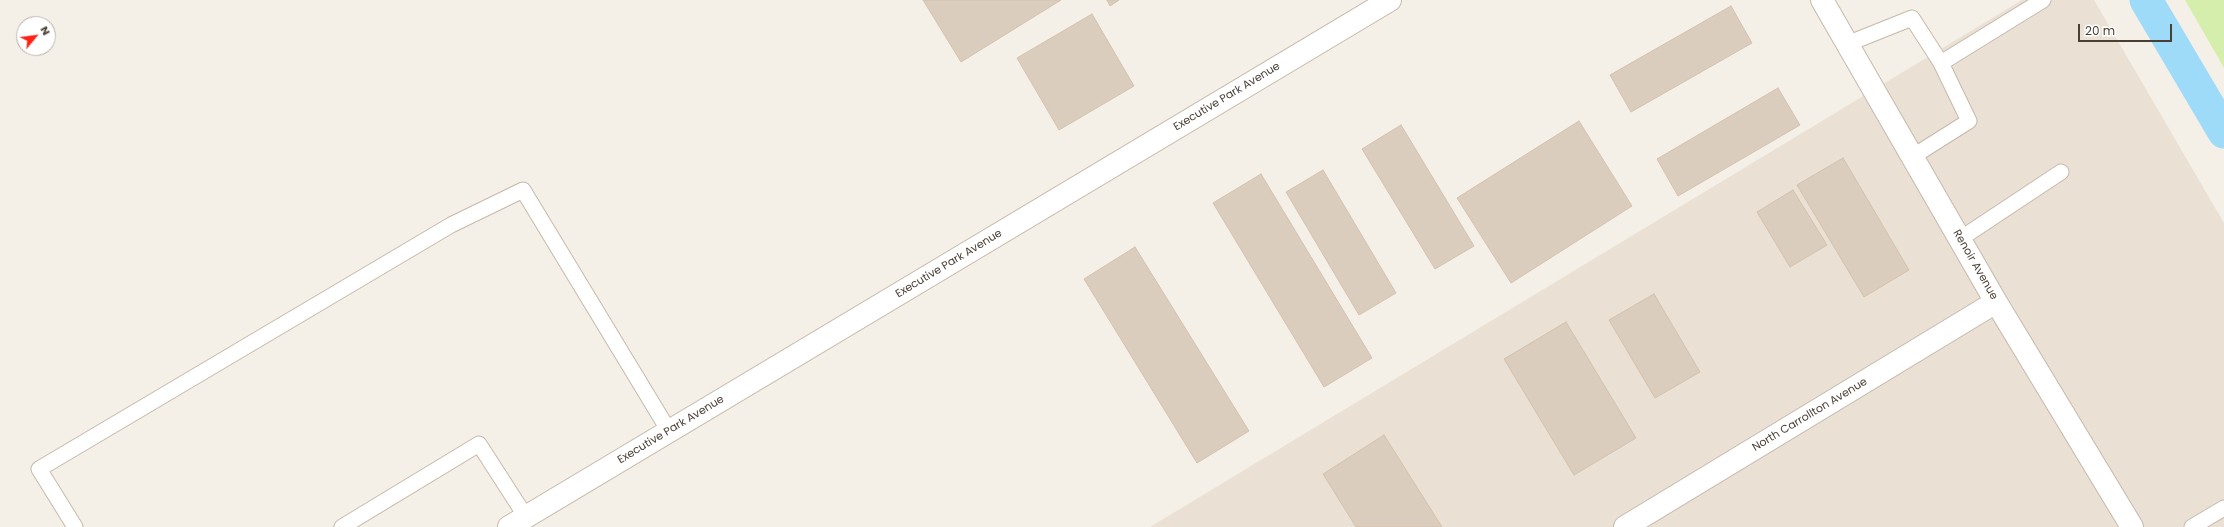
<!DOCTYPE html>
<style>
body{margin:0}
#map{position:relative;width:2224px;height:527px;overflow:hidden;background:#f5f0e7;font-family:Poppins,sans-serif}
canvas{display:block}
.north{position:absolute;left:16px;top:16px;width:40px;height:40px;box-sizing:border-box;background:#fff;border:1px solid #b6b2ae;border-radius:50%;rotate:61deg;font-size:11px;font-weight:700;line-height:16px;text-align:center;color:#493f35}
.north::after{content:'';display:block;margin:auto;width:14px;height:18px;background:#ff2214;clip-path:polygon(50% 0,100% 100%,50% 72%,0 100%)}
.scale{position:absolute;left:2078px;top:24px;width:94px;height:18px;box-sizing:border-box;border:2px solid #493f35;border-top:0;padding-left:5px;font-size:12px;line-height:14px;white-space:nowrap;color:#493f35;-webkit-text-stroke:3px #fff;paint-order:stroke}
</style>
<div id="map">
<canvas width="2224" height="527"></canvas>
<div class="north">N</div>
<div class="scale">20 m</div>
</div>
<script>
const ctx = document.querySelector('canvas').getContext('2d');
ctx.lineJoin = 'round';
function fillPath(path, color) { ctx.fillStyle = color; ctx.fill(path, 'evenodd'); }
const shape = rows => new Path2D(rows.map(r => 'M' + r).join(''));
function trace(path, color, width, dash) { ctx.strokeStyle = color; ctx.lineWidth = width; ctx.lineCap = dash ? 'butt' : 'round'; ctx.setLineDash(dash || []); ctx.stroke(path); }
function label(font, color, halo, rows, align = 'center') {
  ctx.font = font + ' Poppins,sans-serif'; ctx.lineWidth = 3; ctx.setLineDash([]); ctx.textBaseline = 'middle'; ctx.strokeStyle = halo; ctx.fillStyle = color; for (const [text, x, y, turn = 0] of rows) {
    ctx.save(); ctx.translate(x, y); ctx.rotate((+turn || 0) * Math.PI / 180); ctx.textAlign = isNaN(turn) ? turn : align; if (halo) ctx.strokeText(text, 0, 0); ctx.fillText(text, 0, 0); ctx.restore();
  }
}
fillPath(shape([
 [2022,0,2094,0,2224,223,2224,527,1150,527]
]), '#eae1d4');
fillPath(shape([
 [2185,0,2224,0,2224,68]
]), '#d6eeab');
trace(shape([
 [2146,0,2224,132]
]), '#9ddbf8', 33);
const building = shape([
 [923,0,1061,0,961,62,923,0],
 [1107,0,1119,0,1110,6,1107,0],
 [1731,6,1752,43,1631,112,1610,75,1731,6],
 [1092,14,1134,86,1059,130,1017,58,1092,14],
 [1778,88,1800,125,1678,196,1657,159,1778,88],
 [1579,121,1632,206,1511,283,1457,198,1579,121],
 [1401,125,1474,246,1435,269,1362,149,1401,125],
 [1843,158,1909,270,1864,297,1797,185,1843,158],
 [1323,170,1396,293,1359,315,1286,192,1323,170],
 [1261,174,1372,358,1324,387,1213,203,1261,174],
 [1793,190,1827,245,1790,267,1757,212,1793,190],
 [1135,247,1249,431,1197,463,1084,279,1135,247],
 [1654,294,1700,372,1655,398,1609,320,1654,294],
 [1566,322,1636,438,1574,475,1504,359,1566,322],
 [1384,435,1442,527,1356,527,1323,474,1384,435]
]);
fillPath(building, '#dbcdbe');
trace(building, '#d4c1ad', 1);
const lane = shape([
 [1847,44,1912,18,1941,63],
 [1912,157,1969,121,1941,63,2043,0],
 [1960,239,2061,172],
 [75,527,39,469,451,225,523,190,669,431],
 [342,527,479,444,526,517],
 [2192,527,2224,508]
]);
const street = shape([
 [1822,0,1996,302,2132,527],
 [509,527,1390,0],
 [1625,527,1996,302]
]);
trace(lane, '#c5b9ab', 17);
trace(street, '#c5b9ab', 24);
trace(lane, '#fff', 15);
trace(street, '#fff', 22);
label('11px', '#493f35', '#fff', [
 ["Executive Park Avenue",1227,97,-31],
 ["Executive Park Avenue",949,264,-31],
 ["Renoir Avenue",1975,265,60],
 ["North Carrollton Avenue",1810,415,-31],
 ["Executive Park Avenue",671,430,-31]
]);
</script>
